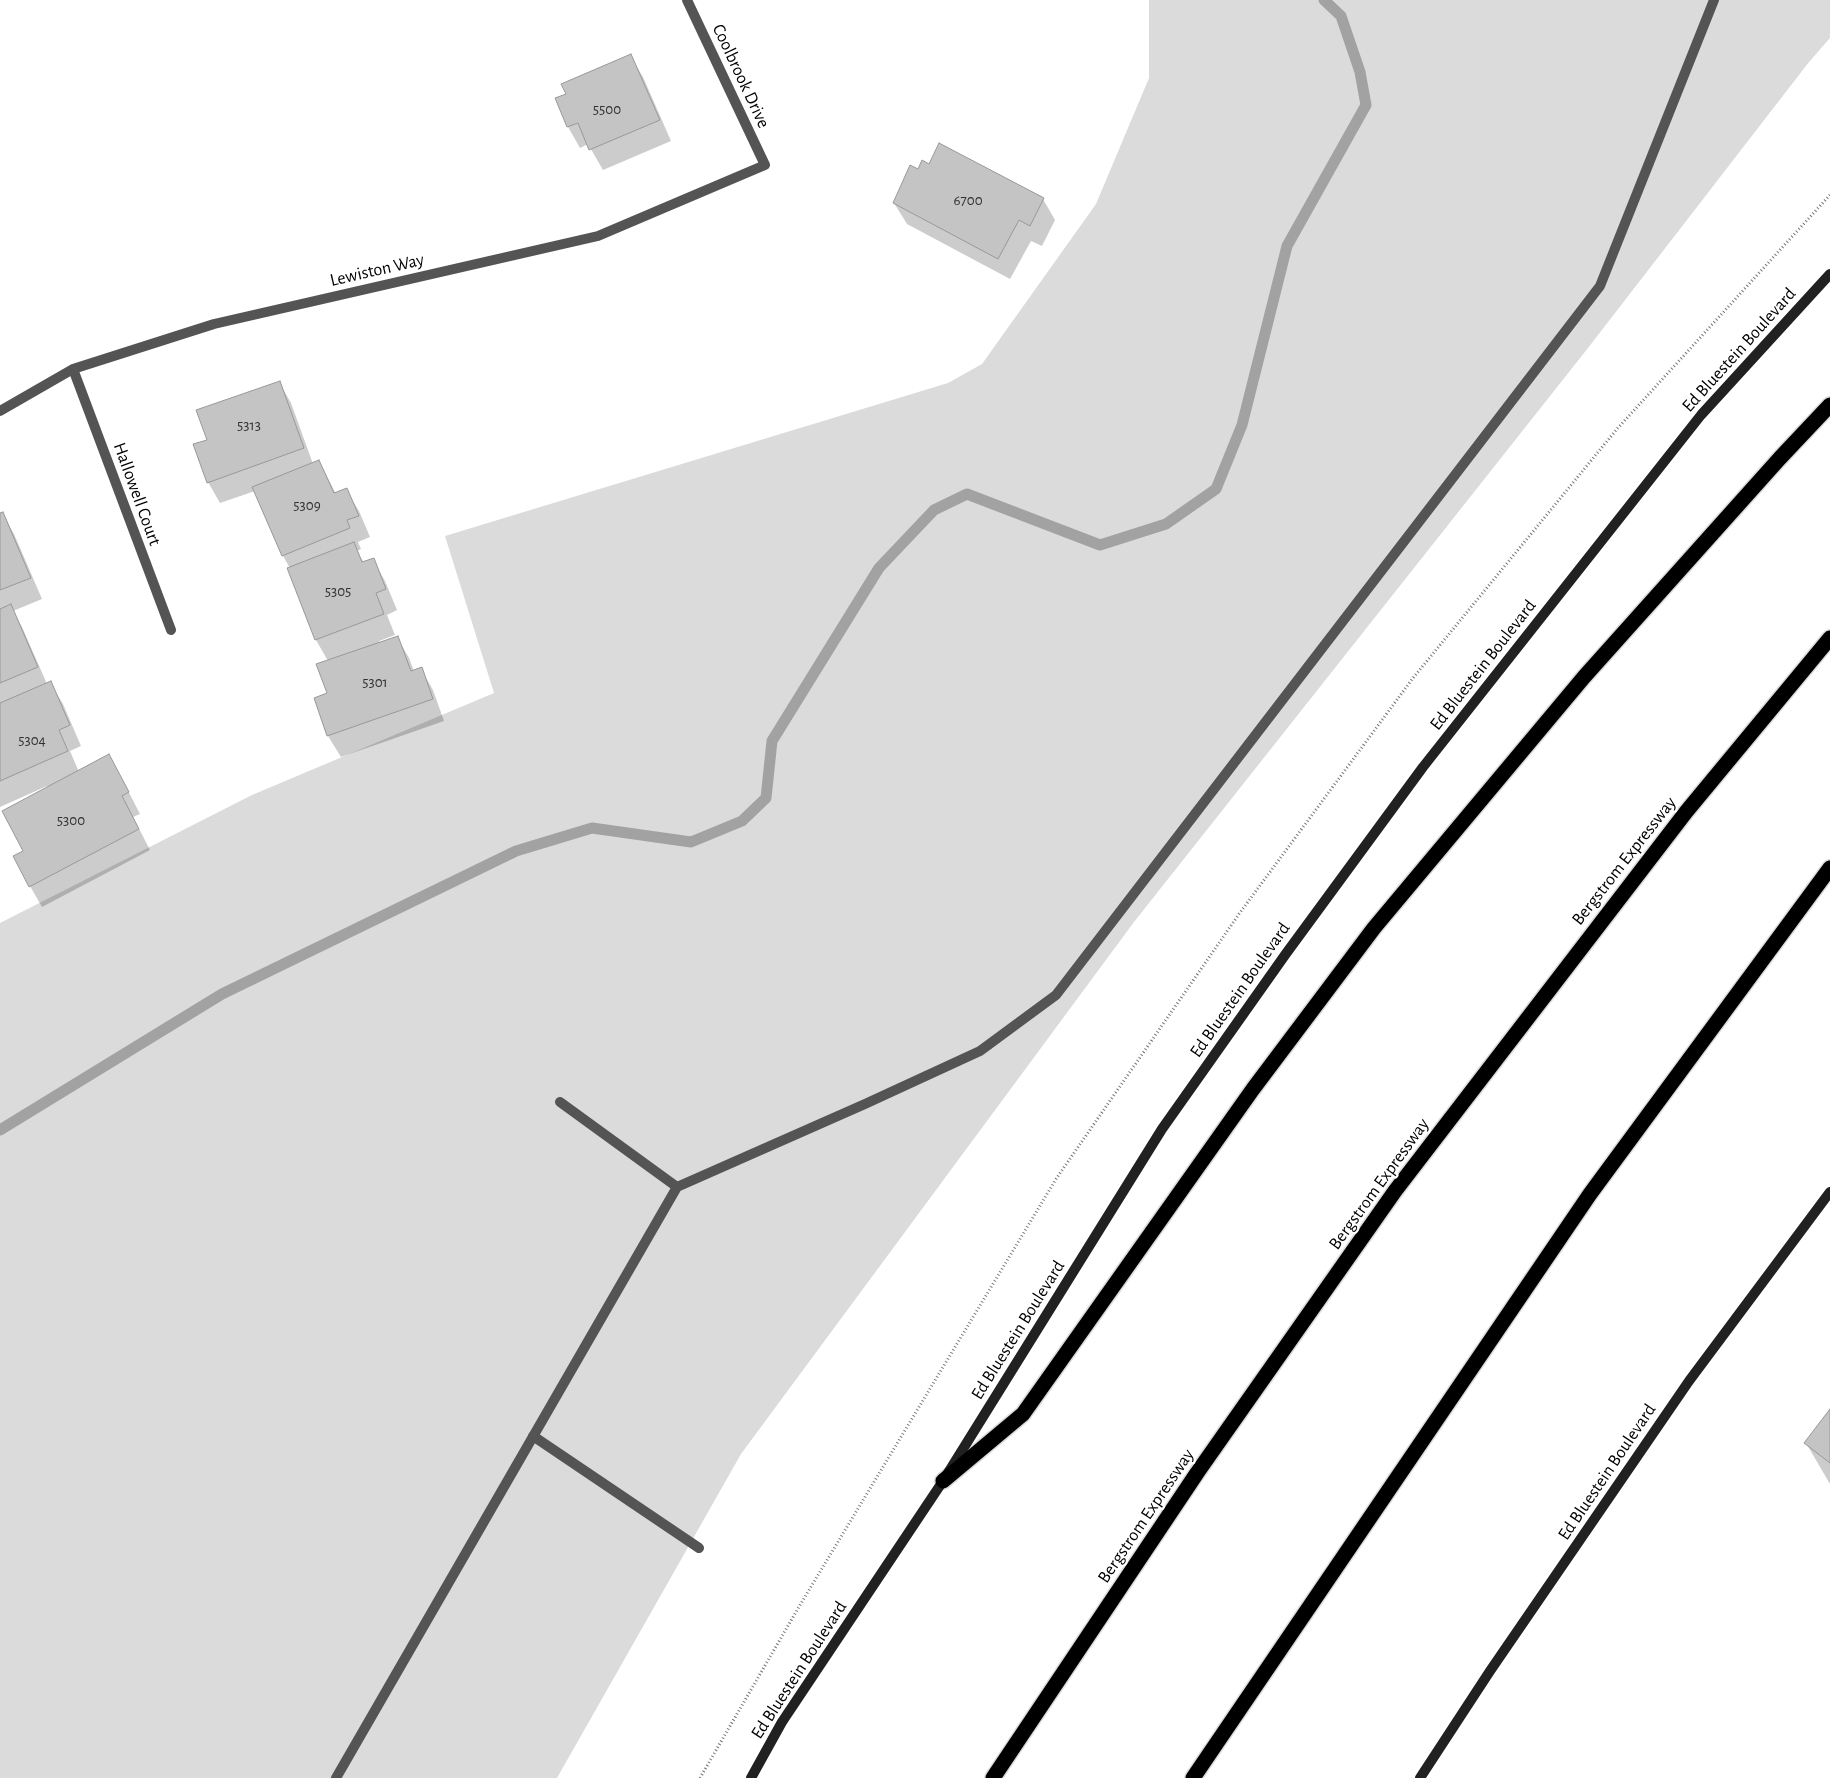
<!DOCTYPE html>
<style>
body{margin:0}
canvas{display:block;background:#fff}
</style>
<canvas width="1830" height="1778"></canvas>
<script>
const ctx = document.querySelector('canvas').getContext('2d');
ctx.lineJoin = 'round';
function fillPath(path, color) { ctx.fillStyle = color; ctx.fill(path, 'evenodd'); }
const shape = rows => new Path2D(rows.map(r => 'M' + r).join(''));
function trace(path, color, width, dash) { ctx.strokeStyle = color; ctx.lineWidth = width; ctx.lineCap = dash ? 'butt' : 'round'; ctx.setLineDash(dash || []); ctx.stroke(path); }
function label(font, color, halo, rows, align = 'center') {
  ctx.font = font + ' "Alegreya Sans",sans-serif'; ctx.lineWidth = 4.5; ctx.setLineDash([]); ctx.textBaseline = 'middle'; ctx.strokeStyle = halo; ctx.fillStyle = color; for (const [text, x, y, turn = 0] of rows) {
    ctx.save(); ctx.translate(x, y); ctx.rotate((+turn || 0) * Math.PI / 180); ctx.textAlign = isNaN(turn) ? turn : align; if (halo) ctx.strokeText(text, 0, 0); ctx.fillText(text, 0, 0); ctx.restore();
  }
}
fillPath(shape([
 [1149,0,1830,0,1830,38,1809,62,1588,348,1134,922,741,1454,557,1778,0,1778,0,923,252,795,494,693,445,536,948,383,982,364,1096,204,1149,78]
]), '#dbdbdb');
fillPath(shape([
 [630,56,643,77,671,141,603,170,588,144,580,148,568,127,568,95],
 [930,165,1043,199,1055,220,1042,246,1031,241,1010,279,907,224,894,203,919,171],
 [279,382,291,403,313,464,319,461,336,494,346,490,359,511,370,537,358,542,361,549,357,551,364,563,373,560,385,581,397,610,387,615,395,635,379,641,380,643,397,637,409,658,414,671,421,669,433,690,444,721,341,757,328,736,315,699,329,694,328,661,316,640,288,569,290,568,283,556,255,491,220,503,208,482,208,440],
 [2,513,14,534,42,599,13,611,22,627,47,684,50,683,63,704,81,746,70,751,79,772,121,777,140,814,133,817,150,850,42,907,30,886,25,851,48,788,47,786,0,807,0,514],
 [1830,1411,1830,1484,1806,1443]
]), '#0003');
trace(shape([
 [0,1130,222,994,516,851,592,828,691,842,742,821,766,798,772,741,879,568,934,510,967,494,1100,545,1166,524,1216,489,1242,425,1287,246,1366,105,1360,72,1341,16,1324,0]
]), '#a2a2a2', 11);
const building = shape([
 [631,54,660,120,589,150,578,123,567,127,555,98,566,94,561,84,631,54],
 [939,143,1044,198,1030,226,1019,220,998,259,893,203,910,165,918,169,922,160,929,164,939,143],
 [280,381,304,448,207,483,193,444,207,440,196,410,280,381],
 [319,460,334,493,347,488,359,516,347,520,350,528,282,556,252,487,319,460],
 [3,512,31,578,0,590,0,513,3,512],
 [354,542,362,562,374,558,386,589,376,593,384,614,315,640,287,568,354,542],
 [11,604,38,667,0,683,0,609,11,604],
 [398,636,411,671,422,667,433,699,327,736,314,698,327,693,316,664,398,636],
 [51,681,70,725,59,730,68,751,0,781,0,703,51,681],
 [109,754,129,792,122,796,139,829,29,887,13,856,23,851,2,811,109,754],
 [1830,1409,1830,1463,1804,1443,1830,1409]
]);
fillPath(building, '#c4c4c4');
trace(building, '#989898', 1);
const highway = shape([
 [943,1481,1023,1414,1253,1089,1374,928,1584,677,1780,458,1830,405],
 [993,1778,1197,1473,1395,1191,1686,812,1830,638],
 [1193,1778,1590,1194,1830,868]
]);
trace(highway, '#dbdbdb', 18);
trace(shape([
 [700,1778,800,1605,1056,1179,1239,914,1413,678,1617,429,1830,195]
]), '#767676', 3, [1, 2.5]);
trace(shape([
 [560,1102,677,1187],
 [533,1436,699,1548],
 [336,1778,677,1187,865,1104,980,1051,1056,995,1600,286,1714,0]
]), '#545454', 10);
trace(shape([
 [73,369,171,630],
 [0,411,73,369,214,324,598,236,765,165,687,0]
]), '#545454', 10);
trace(shape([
 [751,1778,782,1722,943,1481,1162,1129,1285,955,1423,767,1701,415,1830,274],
 [1420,1778,1490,1671,1689,1381,1830,1192]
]), '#212121', 10);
trace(highway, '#000', 15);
label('15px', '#313131', null, [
 ["5500",607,109],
 ["6700",968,200],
 ["5313",249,425],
 ["5309",307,505],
 ["5305",338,591],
 ["5301",375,682],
 ["5304",32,740],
 ["5300",71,820]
]);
label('18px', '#000', '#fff', [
 ["Coolbrook Drive",741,76,65],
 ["Lewiston Way",377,270,-13],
 ["Ed Bluestein Boulevard",1739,350,-48],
 ["Hallowell Court",137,494,70],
 ["Ed Bluestein Boulevard",1483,665,-52],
 ["Bergstrom Expressway",1624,861,-52],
 ["Ed Bluestein Boulevard",1240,990,-55],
 ["Bergstrom Expressway",1379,1184,-54],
 ["Ed Bluestein Boulevard",1018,1330,-58],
 ["Ed Bluestein Boulevard",1607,1472,-56],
 ["Bergstrom Expressway",1146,1516,-56],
 ["Ed Bluestein Boulevard",799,1670,-57]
]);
</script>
